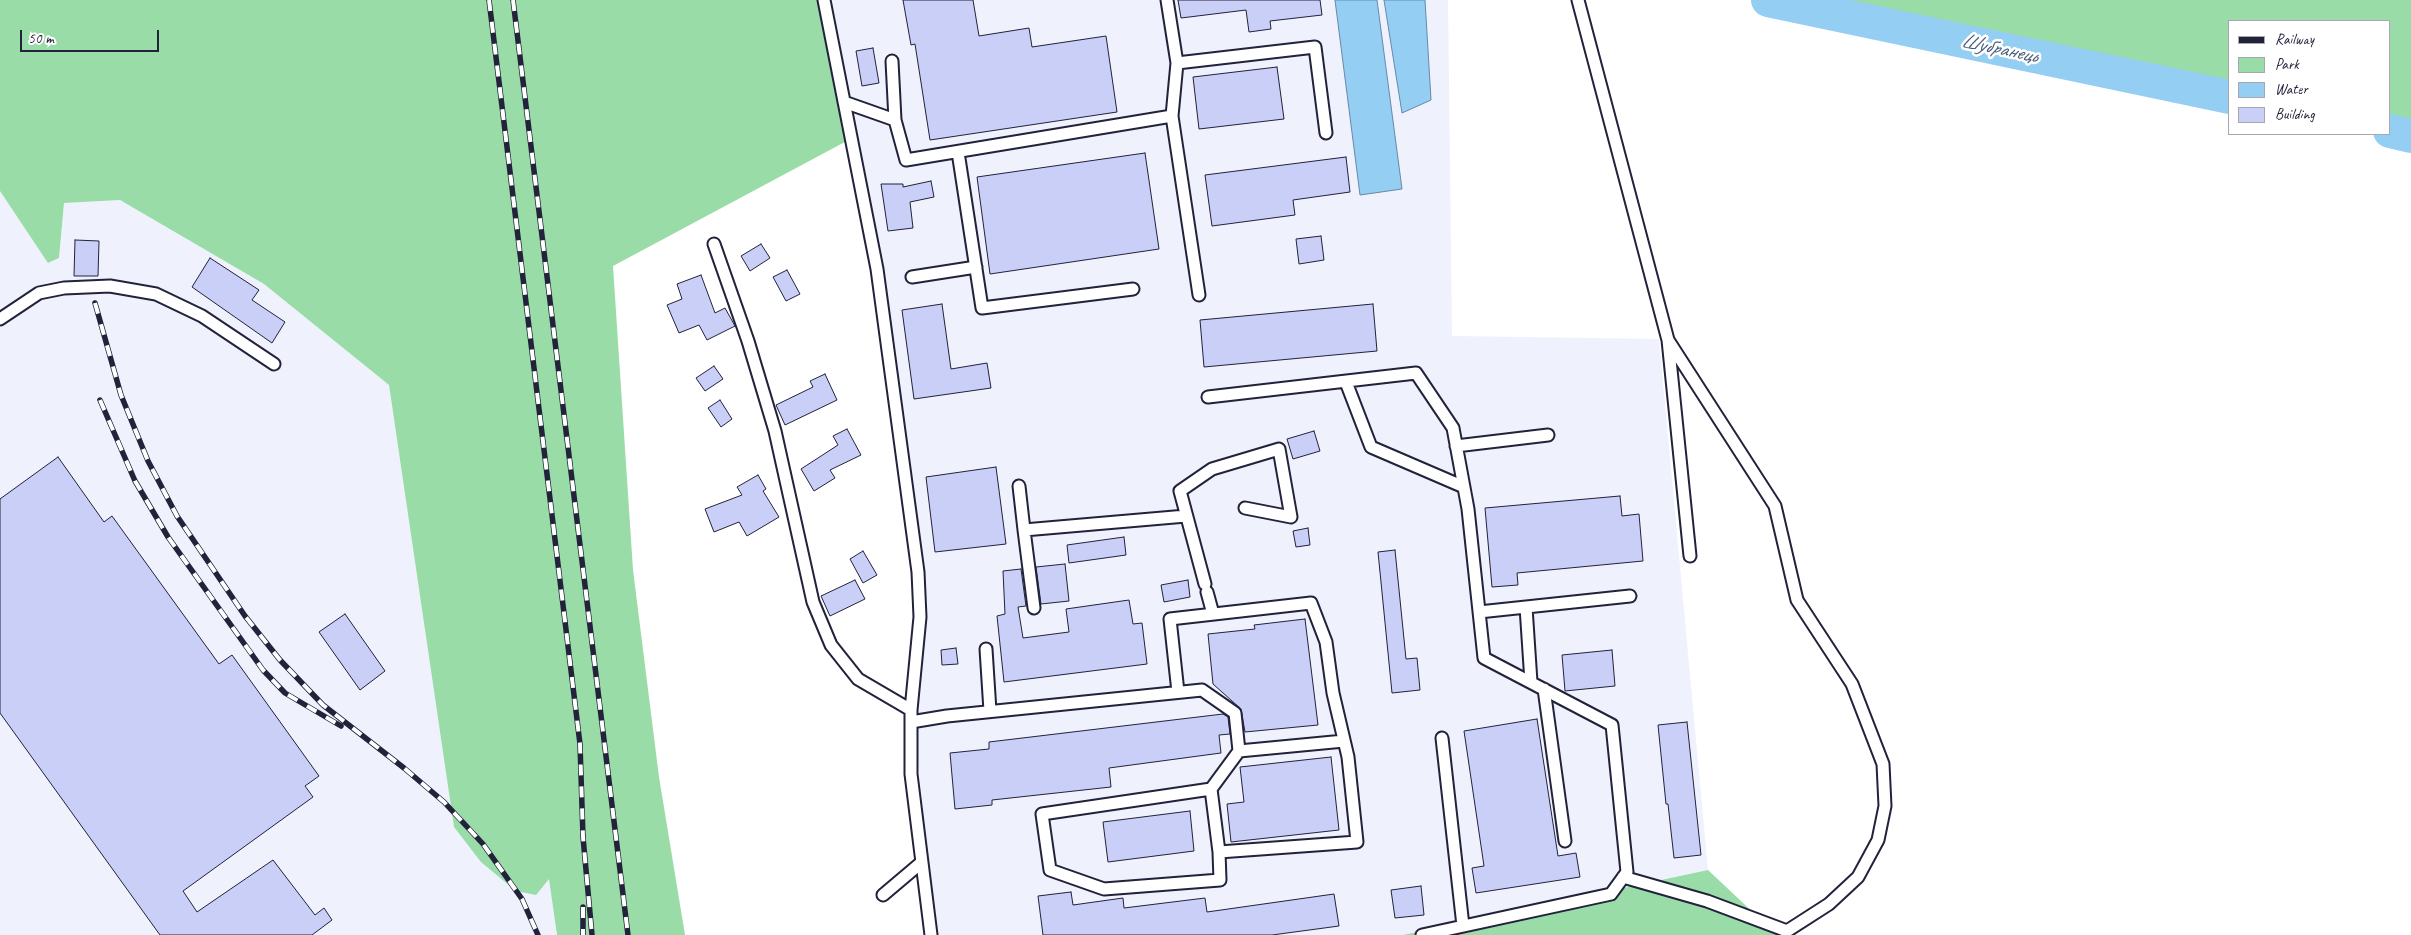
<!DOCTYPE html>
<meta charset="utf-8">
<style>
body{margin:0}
#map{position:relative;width:2411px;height:935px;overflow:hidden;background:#fff;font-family:Caveat,sans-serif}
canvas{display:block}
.legend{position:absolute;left:2228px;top:20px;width:162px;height:115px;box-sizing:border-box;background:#fff;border:1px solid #a7a7b1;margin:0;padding:6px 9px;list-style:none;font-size:15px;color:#22223b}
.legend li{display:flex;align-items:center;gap:10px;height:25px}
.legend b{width:25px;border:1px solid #a7a7b1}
.scale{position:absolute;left:20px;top:30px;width:139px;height:22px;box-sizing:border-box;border:2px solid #22223b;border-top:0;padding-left:6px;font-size:15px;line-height:18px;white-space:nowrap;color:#22223b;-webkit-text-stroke:4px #fff;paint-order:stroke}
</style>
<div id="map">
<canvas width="2411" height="935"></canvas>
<ul class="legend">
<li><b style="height:6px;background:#22223b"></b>Railway</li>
<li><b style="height:14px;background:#99dca7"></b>Park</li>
<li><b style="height:14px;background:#94cef3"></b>Water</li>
<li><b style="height:14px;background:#cacff7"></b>Building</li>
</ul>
<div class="scale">50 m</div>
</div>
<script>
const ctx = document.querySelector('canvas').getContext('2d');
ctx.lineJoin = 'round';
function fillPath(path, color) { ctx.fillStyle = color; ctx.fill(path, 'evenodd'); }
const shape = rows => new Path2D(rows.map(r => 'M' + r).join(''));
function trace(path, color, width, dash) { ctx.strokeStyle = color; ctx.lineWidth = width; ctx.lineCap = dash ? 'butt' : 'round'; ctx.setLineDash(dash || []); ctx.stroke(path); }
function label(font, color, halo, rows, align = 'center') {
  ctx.font = font + ' Caveat,sans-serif'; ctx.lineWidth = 5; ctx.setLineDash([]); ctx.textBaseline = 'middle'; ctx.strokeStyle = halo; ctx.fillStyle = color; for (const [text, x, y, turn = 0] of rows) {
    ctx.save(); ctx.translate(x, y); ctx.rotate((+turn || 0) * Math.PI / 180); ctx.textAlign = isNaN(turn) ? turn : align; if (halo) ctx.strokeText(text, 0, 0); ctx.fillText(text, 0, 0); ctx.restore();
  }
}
fillPath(shape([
 [829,0,1448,0,1452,336,1659,339,1708,870,1403,935,935,935,915,729,923,573],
 [0,191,49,263,59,258,64,203,120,200,264,284,389,385,454,827,549,878,557,935,0,935]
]), '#eff1fd');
fillPath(shape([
 [0,0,829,0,856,136,613,266,633,570,659,777,685,935,557,935,549,879,536,895,516,891,481,862,454,827,389,385,264,284,120,200,64,203,59,258,48,263,0,191],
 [1775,0,2411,0,2411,142,2373,134,2390,134,2390,21,2230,21,2230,101],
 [1708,870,1777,935,1403,935]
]), '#99dca7');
const water = shape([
 [1335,0,1377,0,1402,189,1360,195,1335,0],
 [1384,0,1425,0,1431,100,1402,113,1384,0]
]);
fillPath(water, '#94cef3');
trace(water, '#6689a9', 1);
trace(shape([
 [1768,0,2230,97],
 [2390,131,2411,136]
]), '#94cef3', 34);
const building = shape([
 [903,0,973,0,979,36,1029,28,1032,47,1106,36,1117,112,930,140,915,44,911,45,903,0],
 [1178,0,1320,0,1322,15,1270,21,1271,29,1249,32,1246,10,1181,18,1178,0],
 [873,48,879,83,862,86,856,51,873,48],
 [1277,67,1284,119,1199,129,1193,77,1277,67],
 [1145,153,1159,249,990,274,977,177,1145,153],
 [1346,157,1350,192,1293,200,1295,215,1212,226,1205,175,1346,157],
 [931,181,934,197,910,202,913,228,888,231,881,184,903,184,903,187,931,181],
 [1321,236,1324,260,1299,264,1296,239,1321,236],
 [75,240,99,241,98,276,74,276,75,240],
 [761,244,770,258,750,271,741,256,761,244],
 [210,258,259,290,252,300,285,322,272,343,192,287,210,258],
 [787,270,800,294,786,301,773,277,787,270],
 [701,275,715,313,725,308,735,326,707,340,699,325,679,333,667,305,682,299,677,284,701,275],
 [942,304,951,369,987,363,991,388,914,399,902,310,942,304],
 [1373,304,1377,351,1204,367,1200,320,1373,304],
 [714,366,723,379,705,391,696,378,714,366],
 [825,374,837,400,785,425,776,405,813,387,810,381,825,374],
 [720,400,732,419,721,427,708,408,720,400],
 [847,429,861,455,830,470,835,478,814,491,801,469,838,445,833,436,847,429],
 [1314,431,1320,451,1293,459,1287,439,1314,431],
 [58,457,104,522,112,516,219,664,232,655,319,776,305,786,313,797,183,891,197,912,273,860,315,915,324,908,332,920,312,935,160,935,0,713,0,499,58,457],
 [996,467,1006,544,935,552,926,477,996,467],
 [758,475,766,489,763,491,779,517,747,536,739,522,714,532,705,509,742,495,737,487,758,475],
 [1620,496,1622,516,1639,514,1643,561,1517,573,1518,585,1492,587,1485,508,1620,496],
 [1308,528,1310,545,1296,547,1293,531,1308,528],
 [1124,537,1126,555,1069,563,1067,545,1124,537],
 [1395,550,1406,659,1417,658,1420,690,1392,693,1378,552,1395,550],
 [863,551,877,575,863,583,850,559,863,551],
 [1065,564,1069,601,1041,604,1036,567,1065,564],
 [1021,569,1026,606,1018,607,1023,638,1069,632,1066,609,1129,600,1133,624,1142,623,1147,664,1004,682,997,616,1005,614,1003,571,1021,569],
 [855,580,865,599,830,616,821,596,855,580],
 [1188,580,1190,597,1164,602,1161,585,1188,580],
 [345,614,385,671,360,690,319,632,345,614],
 [1305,619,1318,725,1245,732,1241,709,1213,684,1208,634,1255,629,1254,625,1305,619],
 [956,648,958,664,942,665,941,650,956,648],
 [1612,650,1615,686,1565,691,1562,655,1612,650],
 [1223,714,1228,717,1230,734,1219,735,1221,753,1109,768,1111,787,992,800,992,805,955,809,950,753,989,749,989,742,1223,714],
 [1537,719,1558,856,1576,853,1580,877,1476,893,1472,868,1484,866,1464,731,1537,719],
 [1687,722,1701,855,1674,858,1668,804,1666,804,1658,725,1687,722],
 [1331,757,1339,830,1231,842,1227,804,1244,802,1240,767,1331,757],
 [1190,811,1194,851,1108,862,1103,822,1190,811],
 [1421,886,1424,915,1395,918,1391,890,1421,886],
 [1071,892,1073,905,1123,898,1124,908,1205,898,1207,912,1334,894,1339,926,1272,935,1043,935,1038,896,1071,892]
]);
fillPath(building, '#cacff7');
trace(building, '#22223b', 1);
const service = shape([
 [824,0,877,269,918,572,920,617,911,710,911,774,931,935],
 [1578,0,1668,340,1690,556],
 [892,61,895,120,906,160,1172,116,1177,63,1167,0],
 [1177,63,1315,47,1326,133],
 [844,102,895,120],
 [1172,116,1199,295],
 [958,152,982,308,1133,289],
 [714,244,748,341,775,431,813,602,831,645,858,679,911,710],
 [912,277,976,267],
 [0,319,39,293,64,288,110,286,156,294,202,316,274,364],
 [1346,382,1371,447,1464,487],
 [1208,397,1416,373,1453,428,1468,509,1484,658,1612,725,1627,872,1611,894,1422,935],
 [1456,446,1548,435],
 [1019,486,1024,530],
 [1205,584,1180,491,1212,469,1279,449,1291,517,1245,508],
 [1207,592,1213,614],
 [1526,607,1531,682],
 [1034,608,1024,530,1186,516],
 [1479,612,1630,596],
 [986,649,990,711],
 [1544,689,1565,841],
 [911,722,947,716,1202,690,1235,713,1239,751,1211,789,1042,814,1050,870,1104,889,1220,880,1219,852,1357,842,1348,757,1333,693,1326,642,1311,603,1170,619,1178,692],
 [1442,738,1463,926],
 [1239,751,1344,741],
 [1211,789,1219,852],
 [1623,877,1707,901,1787,931,1829,904,1858,877,1878,840,1885,806,1883,764,1852,684,1797,600,1775,506,1668,340],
 [883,895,922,862]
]);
trace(service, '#22223b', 15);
trace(service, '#fff', 11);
const rail = shape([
 [489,0,580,744,583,837,592,935],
 [513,0,628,935],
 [95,303,121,395,148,461,177,516,245,616,280,660,323,705,404,768,444,802,483,844,522,899,538,935],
 [100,400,135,481,168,537,263,670,285,693,341,726],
 [583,907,583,935]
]);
trace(rail, '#22223b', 5.5);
trace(rail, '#fff', 4, [11]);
label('italic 21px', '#4a5e7b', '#fff', [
 ["Шубранець",1999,49,12]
]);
</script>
